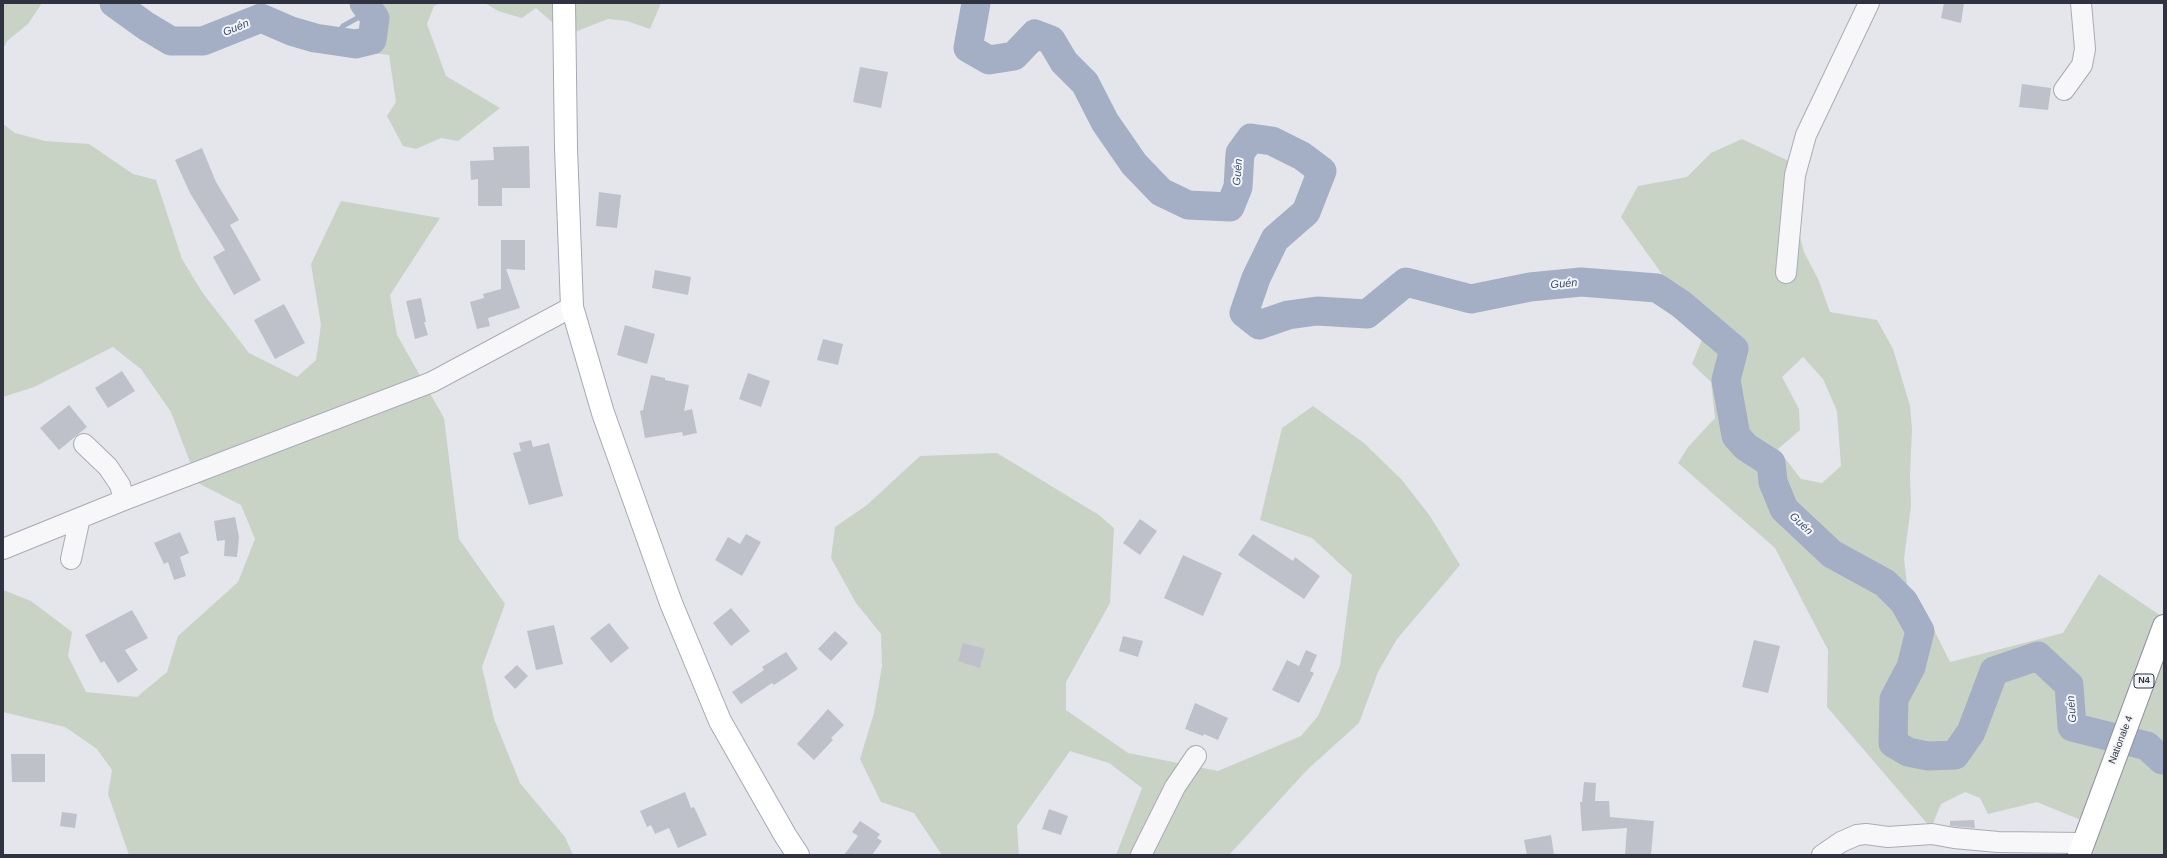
<!DOCTYPE html>
<meta charset="utf-8">
<style>
body{margin:0}
#map{position:relative;width:2167px;height:858px;overflow:hidden;background:#e4e6eb;font-family:Arial,sans-serif}
canvas{display:block}
.frame{position:absolute;inset:0;border:4px solid #2e3241;pointer-events:none}
</style>
<div id="map">
<canvas width="2167" height="858"></canvas>
<div class="frame"></div>
</div>
<script>
const ctx = document.querySelector('canvas').getContext('2d');
ctx.lineJoin = 'round';
function fillPath(path, color) { ctx.fillStyle = color; ctx.fill(path, 'evenodd'); }
const shape = rows => new Path2D(rows.map(r => 'M' + r).join(''));
function trace(path, color, width, dash) { ctx.strokeStyle = color; ctx.lineWidth = width; ctx.lineCap = dash ? 'butt' : 'round'; ctx.setLineDash(dash || []); ctx.stroke(path); }
function label(font, color, halo, rows, align = 'center') {
  ctx.font = font + ' Arial,sans-serif'; ctx.lineWidth = 4; ctx.setLineDash([]); ctx.textBaseline = 'middle'; ctx.strokeStyle = halo; ctx.fillStyle = color; for (const [text, x, y, turn = 0] of rows) {
    ctx.save(); ctx.translate(x, y); ctx.rotate((+turn || 0) * Math.PI / 180); ctx.textAlign = isNaN(turn) ? turn : align; if (halo) ctx.strokeText(text, 0, 0); ctx.fillText(text, 0, 0); ctx.restore();
  }
}
fillPath(shape([
 [3,3,42,3,28,24,7,41,3,49],
 [353,3,441,3,434,6,427,24,446,76,500,108,458,141,441,138,416,149,403,146,387,116,396,102,389,55,373,53,358,11],
 [485,3,661,3,650,29,627,21,608,19,567,35,536,8,522,18,498,11],
 [3,124,15,133,45,141,89,144,133,174,156,180,182,259,202,292,249,353,297,377,316,360,321,325,311,264,341,201,440,218,390,295,397,335,444,418,459,539,505,604,482,667,494,719,520,783,565,837,573,855,129,855,108,794,112,770,97,749,65,727,3,712,3,590,31,601,72,632,68,656,86,692,137,697,167,672,178,636,238,582,255,539,241,505,198,483,171,412,141,369,113,347,34,387,3,397],
 [1742,139,1791,162,1794,215,1804,252,1819,281,1830,312,1877,320,1893,349,1910,406,1912,429,1910,476,1911,506,1904,559,1907,584,1927,616,1950,662,2063,633,2099,574,2164,618,2164,855,2074,855,2088,823,2037,802,1988,814,1980,798,1965,792,1941,804,1931,828,1827,707,1828,650,1775,548,1678,463,1688,447,1715,418,1711,382,1692,364,1712,315,1667,281,1621,217,1638,186,1687,177,1711,153],
 [1803,357,1823,379,1837,411,1841,466,1822,483,1801,479,1778,449,1800,430,1799,409,1782,377],
 [1313,406,1364,443,1402,480,1430,516,1460,565,1397,639,1378,672,1359,723,1307,770,1229,855,1116,855,1142,788,1109,763,1070,751,1017,826,1019,855,942,855,914,813,881,802,860,759,874,713,882,666,881,634,856,603,831,558,835,527,867,505,920,456,997,453,1099,515,1114,528,1110,603,1066,682,1066,710,1128,753,1218,771,1301,736,1318,716,1340,666,1352,575,1312,538,1260,520,1282,428]
]), '#c8d3c6');
trace(shape([
 [333,40,343,26,361,16,375,18]
]), '#a4afc6', 5);
trace(shape([
 [114,3,146,26,171,41,203,41,261,18,291,31,315,38,356,44,372,40,375,18,364,3],
 [976,3,968,48,989,60,1014,56,1035,34,1051,40,1064,62,1085,83,1105,122,1134,164,1161,192,1188,205,1230,207,1238,187,1240,153,1251,138,1272,141,1302,156,1322,171,1306,212,1275,239,1256,278,1244,313,1259,325,1288,315,1317,311,1367,314,1406,282,1471,299,1530,287,1581,282,1657,288,1681,304,1734,349,1726,380,1736,436,1746,447,1771,463,1773,482,1784,509,1832,554,1885,583,1904,602,1920,631,1911,667,1894,699,1893,743,1908,752,1928,756,1955,755,1971,732,1994,671,2038,656,2069,685,2072,727,2147,746,2162,760,2164,759]
]), '#a4afc6', 29);
fillPath(shape([
 [1944,3,1964,3,1961,23,1941,18],
 [860,67,888,72,881,108,853,102],
 [2022,84,2051,88,2048,110,2019,107],
 [529,146,530,188,502,188,502,206,478,206,478,179,471,180,470,161,494,160,493,147],
 [202,148,216,182,239,220,230,225,261,280,234,295,213,257,225,250,190,193,175,160],
 [599,192,621,195,617,228,596,226],
 [501,240,525,240,525,270,506,269,520,308,488,318,490,326,477,329,470,302,484,298,483,294,501,289],
 [655,270,691,277,688,295,652,288],
 [421,298,426,322,424,322,428,335,415,339,406,301],
 [284,304,305,343,275,359,254,320],
 [625,325,655,334,647,364,617,355],
 [823,339,843,344,838,365,817,360],
 [122,371,135,391,108,408,95,388],
 [748,373,770,381,761,407,739,399],
 [651,375,665,378,665,380,689,385,684,411,692,409,697,433,683,436,682,432,645,438,640,411,643,410],
 [69,405,87,427,59,450,40,428],
 [531,440,533,447,549,443,563,496,529,505,513,453,521,451,519,443],
 [235,517,239,537,237,557,224,556,225,540,217,541,214,521],
 [1140,519,1157,531,1140,555,1123,543],
 [180,532,189,553,180,557,186,576,174,580,168,562,164,564,154,543],
 [746,534,761,542,742,576,715,560,728,537,740,544],
 [1253,534,1293,561,1295,557,1320,576,1304,599,1238,555],
 [1183,555,1222,573,1203,616,1164,598],
 [731,608,750,631,731,646,713,623],
 [132,610,148,638,125,650,138,670,118,683,104,661,101,663,85,635],
 [609,623,629,648,611,663,590,638],
 [554,625,563,664,536,670,527,631],
 [835,631,848,643,831,661,818,649],
 [1123,636,1143,641,1138,657,1119,651],
 [1754,640,1780,646,1768,693,1742,687],
 [963,643,985,649,980,668,958,661],
 [1306,650,1317,655,1310,671,1314,673,1299,703,1272,690,1287,660,1299,666],
 [786,652,798,669,774,685,772,683,741,704,732,692,764,670,762,667],
 [517,665,528,676,515,689,504,677],
 [1195,703,1228,718,1218,740,1204,734,1203,736,1185,729],
 [828,709,844,725,831,738,833,740,814,760,797,744],
 [11,754,45,754,45,782,12,782],
 [1584,782,1596,783,1595,801,1609,801,1610,817,1654,821,1651,855,1625,855,1627,828,1582,831,1580,802,1582,802],
 [685,792,691,808,694,807,707,835,678,848,669,828,655,834,651,825,647,827,640,811],
 [1049,809,1068,816,1061,835,1042,829],
 [62,812,77,814,75,828,60,826],
 [1974,820,1975,828,1950,826,1950,821],
 [860,821,880,834,877,838,882,841,872,855,844,855,858,836,852,832],
 [1551,835,1554,855,1527,855,1524,840]
]), '#bfc1ca');
const minor = shape([
 [2064,90,2082,65,2085,49,2081,3],
 [1786,273,1795,175,1806,135,1869,3],
 [84,444,108,467,120,485,124,500],
 [3,549,124,500,432,382,572,307],
 [71,559,79,522,76,520],
 [1141,855,1175,787,1196,756],
 [1822,855,1841,842,1857,835,1866,834,1888,837,1932,834,1954,838,1998,842,2083,843]
]);
const major = shape([
 [564,3,566,148,572,307,603,413,671,603,720,721,785,835,798,855]
]);
const highway = shape([
 [2079,855,2164,626]
]);
trace(minor, '#aaacb5', 22);
trace(major, '#a5a9b5', 24);
trace(highway, '#8d92a0', 24);
trace(minor, '#f7f7f9', 20);
trace(major, '#fff', 22);
trace(highway, '#fff', 22);
for (const [x, y, w] of [
 [2144,681,20]
]) { const box = new Path2D(); box.roundRect(x - w / 2, y - 7, w, 14, 3); ctx.fillStyle = '#f4f5f8'; ctx.fill(box); trace(box, '#2e3241', 1); }
label('bold 9px', '#2e3241', null, [
 ["N4",2144,681]
]);
label('10px', '#2e3241', '#f4f5f8', [
 ["Nationale 4",2121,740,-69]
]);
label('italic 11px', '#3c4c71', '#f4f5f8', [
 ["Guén",236,28,-22],
 ["Guén",1238,172,-86],
 ["Guén",1564,284,-5],
 ["Guén",1801,524,43],
 ["Guén",2072,709,-95]
]);
</script>
